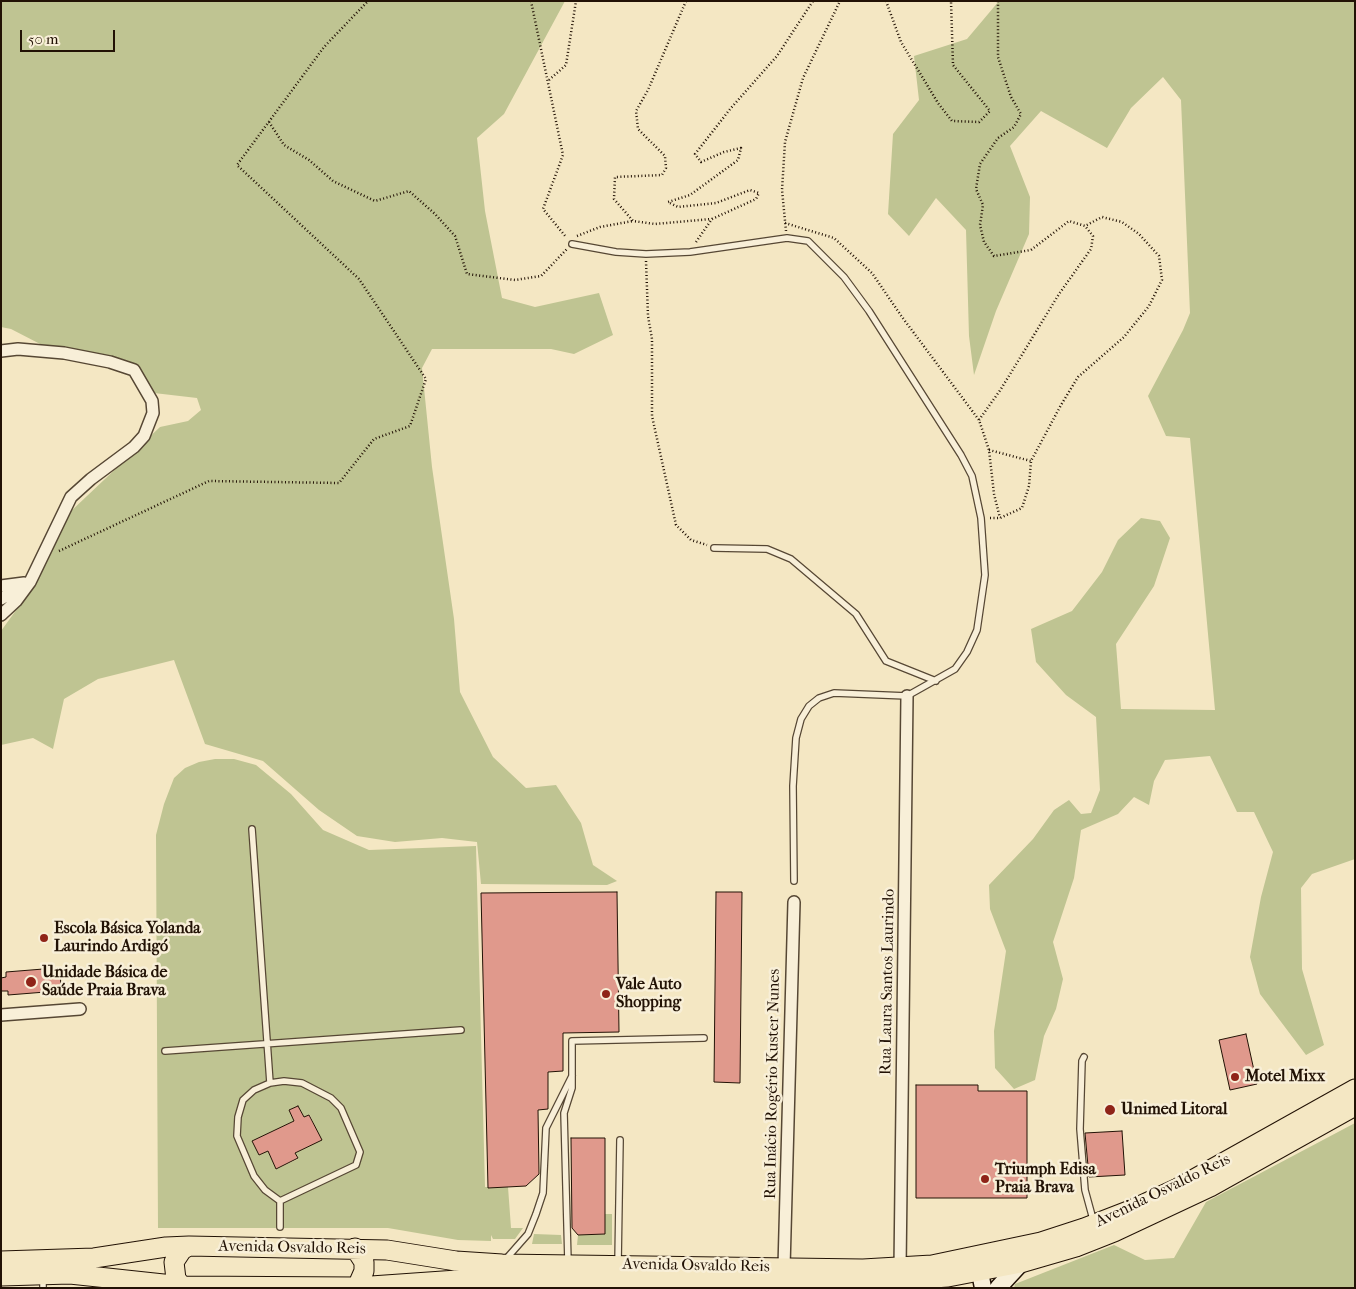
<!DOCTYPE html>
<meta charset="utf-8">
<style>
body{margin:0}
#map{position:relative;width:1356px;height:1289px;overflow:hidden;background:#f4e7c3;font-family:"IM FELL French Canon",serif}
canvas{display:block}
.frame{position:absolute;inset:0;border:2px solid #221205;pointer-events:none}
.scale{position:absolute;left:20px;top:30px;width:95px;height:22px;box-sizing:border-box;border:2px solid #221205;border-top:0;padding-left:6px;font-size:15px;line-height:18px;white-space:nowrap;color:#221205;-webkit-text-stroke:4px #f8efd8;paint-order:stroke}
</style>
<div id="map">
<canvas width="1356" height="1289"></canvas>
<div class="frame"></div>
<div class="scale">50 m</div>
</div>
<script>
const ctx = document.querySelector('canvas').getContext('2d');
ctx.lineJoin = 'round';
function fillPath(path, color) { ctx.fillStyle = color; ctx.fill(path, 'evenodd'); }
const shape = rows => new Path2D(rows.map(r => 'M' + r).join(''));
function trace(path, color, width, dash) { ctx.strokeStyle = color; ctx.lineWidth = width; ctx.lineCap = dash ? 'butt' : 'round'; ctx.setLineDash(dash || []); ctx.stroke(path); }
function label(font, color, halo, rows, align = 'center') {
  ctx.font = font + ' "IM FELL French Canon",serif'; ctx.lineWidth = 5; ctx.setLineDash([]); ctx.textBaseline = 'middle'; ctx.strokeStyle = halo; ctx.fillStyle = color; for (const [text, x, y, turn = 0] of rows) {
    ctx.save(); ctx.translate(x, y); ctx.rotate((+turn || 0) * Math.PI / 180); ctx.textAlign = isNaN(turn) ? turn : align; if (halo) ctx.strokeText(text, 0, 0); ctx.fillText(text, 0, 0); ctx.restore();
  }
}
fillPath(shape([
 [1,1,565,1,504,114,477,138,485,211,502,298,535,307,599,293,613,335,574,354,551,349,432,349,422,368,432,467,454,619,460,692,493,757,526,788,556,785,581,823,593,865,617,881,607,885,481,884,477,842,442,838,395,842,357,836,319,810,263,761,205,744,174,660,98,679,64,699,53,749,33,738,1,745,1,631,38,580,69,513,160,427,188,421,201,410,197,398,154,393,129,361,44,346,11,329,1,327],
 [999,1,1355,1,1355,859,1312,874,1301,888,1302,969,1324,1045,1306,1055,1260,994,1250,957,1261,897,1273,852,1254,812,1237,812,1210,756,1165,760,1154,781,1149,805,1134,797,1118,814,1081,830,1074,878,1053,942,1063,979,1056,1009,1044,1036,1035,1080,1014,1089,995,1068,994,1031,1006,951,990,909,989,885,1033,839,1054,810,1069,800,1081,814,1091,813,1100,790,1096,717,1066,695,1036,662,1031,629,1072,611,1102,572,1118,540,1141,518,1160,521,1170,538,1154,586,1116,644,1121,709,1215,710,1190,438,1166,436,1148,396,1183,330,1190,313,1181,100,1163,77,1131,108,1107,148,1041,111,1010,146,1030,197,1029,234,996,311,974,375,969,336,966,230,936,198,909,236,888,214,893,134,919,100,914,56,967,39],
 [215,759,234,759,256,765,291,794,323,830,369,850,476,846,485,1187,508,1187,511,1228,523,1228,515,1239,493,1239,491,1235,491,1241,458,1240,388,1228,158,1228,156,835,164,804,174,778,185,768,199,762],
 [298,1106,304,1117,310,1115,321,1140,295,1153,298,1159,276,1169,268,1151,259,1155,253,1141,294,1121,289,1110],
 [1355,1123,1355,1288,1014,1288,1015,1284,1114,1245,1145,1260,1174,1258,1206,1202],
 [605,1214,612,1214,612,1245,577,1245,578,1235,605,1234],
 [534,1234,561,1235,562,1244,532,1244]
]), '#bfc492');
const building = shape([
 [617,892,619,1032,563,1033,563,1071,548,1072,548,1109,538,1110,539,1174,526,1186,488,1188,481,893,617,892],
 [716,892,742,892,740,1083,714,1082,716,892],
 [56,968,56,973,60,973,61,986,57,987,58,991,8,995,8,991,1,991,1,978,6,977,6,972,56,968],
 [1246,1034,1257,1084,1230,1090,1219,1040,1246,1034],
 [916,1085,978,1085,978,1091,1027,1091,1027,1198,916,1198,916,1085],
 [298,1106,304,1117,309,1115,322,1140,295,1153,298,1158,276,1169,268,1151,259,1155,252,1141,294,1121,289,1110,298,1106],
 [1122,1131,1125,1175,1089,1177,1085,1133,1122,1131],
 [571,1138,605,1138,605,1234,578,1235,572,1228,571,1138]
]);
fillPath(building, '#e0998c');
trace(building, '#221205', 1);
const service = shape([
 [572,244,616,252,646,254,690,252,787,238,808,241,844,277,869,311,961,455,972,476,981,518,985,575,977,630,967,652,955,669,907,696,834,693,819,698,809,706,801,719,796,738,793,786,794,881],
 [714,548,767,549,791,559,856,614,886,661,936,681],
 [252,829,270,1083],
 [165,1051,461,1030],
 [1084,1057,1082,1061,1080,1129,1085,1190,1094,1223],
 [284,1081,302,1083,331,1098,341,1108,360,1152,356,1165,280,1201,265,1190,254,1176,237,1136,238,1117,243,1100,254,1090,270,1083,284,1081],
 [280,1227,280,1201],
 [506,1259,528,1234,536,1214,543,1193,546,1128,572,1076],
 [568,1262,564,1113,572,1088,572,1041,704,1038],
 [618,1263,620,1140],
 [43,1288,43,1276]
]);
const minor = shape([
 [1,351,18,349,64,353,110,362,134,370,152,401,153,413,144,436,134,447,91,479,71,497,30,582,16,601,1,615],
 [1,586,24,583],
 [1,599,26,584],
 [1,1015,80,1009],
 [784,1267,794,902],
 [900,1268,907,696]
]);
const secondary = shape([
 [980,1272,983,1288],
 [998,1288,1021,1263]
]);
const primary = shape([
 [355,1248,364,1262,364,1271,357,1287],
 [1,1261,94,1258,166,1247,189,1246,387,1250,456,1261,502,1264,863,1269,932,1265,1041,1242,1084,1228,1133,1209,1178,1188,1355,1089],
 [1,1276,70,1274,182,1286,357,1287,486,1278,888,1281,948,1277,1021,1263,1076,1247,1114,1232,1210,1187,1355,1106],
 [182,1286,176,1279,174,1262,182,1250,189,1246]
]);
trace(service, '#564734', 8);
trace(minor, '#564734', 14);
trace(secondary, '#221205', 19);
trace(primary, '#221205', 21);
trace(shape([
 [531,1,563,155,543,209,566,237],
 [686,1,648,90,636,111,638,129,665,156,666,168,662,175,615,177,614,199,633,221,655,224,711,219],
 [886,1,901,42,938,103,952,121,979,122,990,111,953,65,951,1],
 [549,80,566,65,576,1],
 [269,122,284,145,309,160,333,181,375,201,409,191,435,214,455,236,467,274,515,280,541,276,567,249],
 [785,223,834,238,872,273,902,317,979,420,989,450,994,494,1000,518],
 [786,231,782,190,785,142,803,78,840,1],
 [577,236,600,227,633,221],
 [696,242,712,219,756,199,759,193,750,190,716,203,678,207,668,202,690,195,738,160,741,148,724,152,701,162,695,154,731,108,777,56,813,1],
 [646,261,648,316,652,339,652,416,676,525,691,540,707,545],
 [979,420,1001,389,1059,294,1091,249,1093,236,1085,226,1069,221,1031,250,994,256,984,242,980,225,983,205,976,189,980,164,998,138,1014,127,1021,114,1011,97,998,57,998,1],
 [989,450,1031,461],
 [990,518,1000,518,1022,508,1029,486,1031,461,1061,405,1078,377,1124,337,1149,306,1162,280,1159,256,1139,234,1122,222,1102,217,1085,226],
 [59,551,209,481,339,483,374,439,410,426,426,379,359,279,237,165,324,47,368,1]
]), '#221205', 2.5, [1, 2.5]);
trace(service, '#f8efd8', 5.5);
trace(minor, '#f8efd8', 11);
trace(secondary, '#f8efd8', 16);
trace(primary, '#f4e7c3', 19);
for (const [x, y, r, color] of [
 [44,938,5,"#8f2418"],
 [31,982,6,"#8f2418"],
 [606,994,5,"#8f2418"],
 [1235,1077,5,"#8f2418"],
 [1110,1110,6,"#8f2418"],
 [985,1179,5,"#8f2418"]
]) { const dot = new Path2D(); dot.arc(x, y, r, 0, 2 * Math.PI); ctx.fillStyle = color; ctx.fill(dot); trace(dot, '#f8efd8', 2); }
label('bold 16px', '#221205', '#f8efd8', [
 ["Escola Básica Yolanda",54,929],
 ["Laurindo Ardigó",54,947],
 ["Unidade Básica de",42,973],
 ["Saúde Praia Brava",42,991],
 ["Vale Auto",616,985],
 ["Shopping",616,1003],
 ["Motel Mixx",1245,1077],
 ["Unimed Litoral",1121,1110],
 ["Triumph Edisa",995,1170],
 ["Praia Brava",995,1188]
], 'left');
label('16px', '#221205', '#f8efd8', [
 ["Rua Laura Santos Laurindo",888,982,-89],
 ["Rua Inácio Rogério Kuster Nunes",773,1084,-89],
 ["Avenida Osvaldo Reis",1163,1191,-26],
 ["Avenida Osvaldo Reis",292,1248,1],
 ["Avenida Osvaldo Reis",696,1266,1]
]);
</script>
